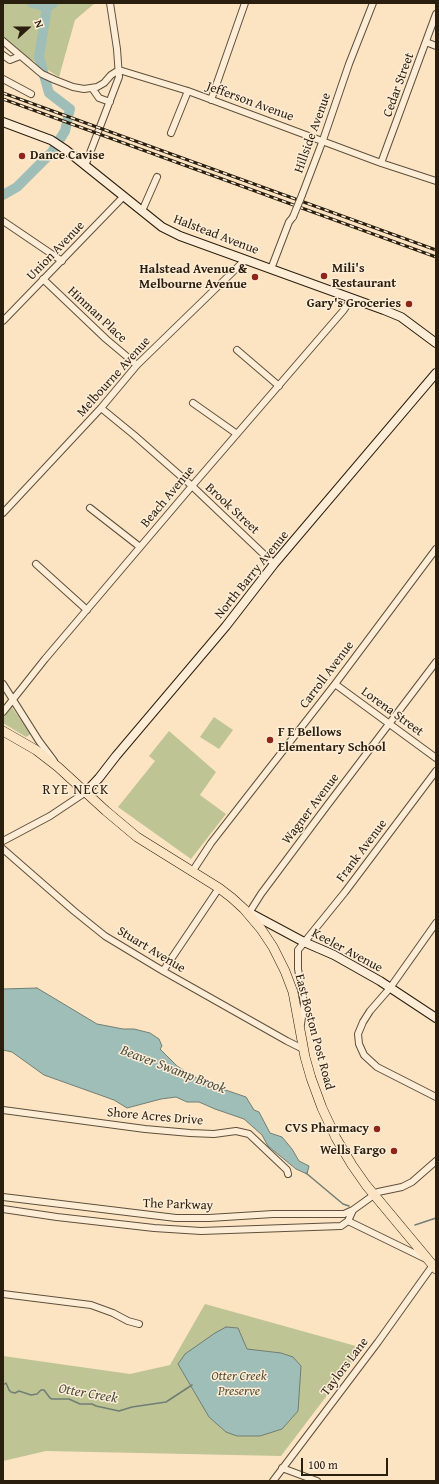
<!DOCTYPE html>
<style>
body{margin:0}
#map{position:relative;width:439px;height:1484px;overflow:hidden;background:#fce4c2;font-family:"Gentium Book Plus",serif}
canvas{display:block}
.frame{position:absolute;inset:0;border:4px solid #2a1f0f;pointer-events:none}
.north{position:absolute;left:8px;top:8px;width:40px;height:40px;-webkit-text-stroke:3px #fdedd7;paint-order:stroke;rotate:69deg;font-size:11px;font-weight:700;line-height:16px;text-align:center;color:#2a1f0f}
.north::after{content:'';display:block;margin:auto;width:14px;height:18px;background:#2a1f0f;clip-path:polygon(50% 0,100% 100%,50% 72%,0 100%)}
.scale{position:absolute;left:301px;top:1458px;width:87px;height:18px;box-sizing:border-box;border:2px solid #2a1f0f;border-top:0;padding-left:5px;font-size:12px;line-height:14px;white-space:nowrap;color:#2a1f0f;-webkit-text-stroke:3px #fdedd7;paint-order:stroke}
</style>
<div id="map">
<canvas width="439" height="1484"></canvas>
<div class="frame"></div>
<div class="north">N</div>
<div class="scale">100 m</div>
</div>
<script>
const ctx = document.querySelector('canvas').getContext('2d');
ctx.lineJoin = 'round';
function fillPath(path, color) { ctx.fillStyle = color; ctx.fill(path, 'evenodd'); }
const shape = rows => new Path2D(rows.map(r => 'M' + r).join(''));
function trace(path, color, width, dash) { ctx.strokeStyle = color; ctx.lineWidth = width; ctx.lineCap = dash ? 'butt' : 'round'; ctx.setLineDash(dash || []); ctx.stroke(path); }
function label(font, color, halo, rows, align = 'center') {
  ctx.font = font + ' "Gentium Book Plus",serif'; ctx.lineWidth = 3; ctx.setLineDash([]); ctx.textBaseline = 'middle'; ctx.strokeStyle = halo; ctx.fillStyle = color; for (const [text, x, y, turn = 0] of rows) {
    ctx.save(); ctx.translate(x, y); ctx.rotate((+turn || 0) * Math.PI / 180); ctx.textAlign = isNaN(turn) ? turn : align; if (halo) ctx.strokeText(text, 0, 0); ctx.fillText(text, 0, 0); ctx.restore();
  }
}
fillPath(shape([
 [3,3,95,3,75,20,59,77,3,42],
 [12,707,13,709,31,734,26,737,3,723,3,718],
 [214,717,233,730,219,749,200,737],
 [169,731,216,772,200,795,226,814,191,859,118,807,155,761,149,756],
 [205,1304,363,1348,281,1456,46,1451,3,1461,3,1356,130,1374,170,1365]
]), '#bec494');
const water = shape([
 [37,988,97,1024,123,1029,134,1029,150,1033,159,1039,162,1046,160,1049,177,1066,205,1083,246,1097,254,1110,259,1112,270,1133,282,1137,292,1149,299,1161,309,1166,307,1174,296,1169,268,1146,262,1135,244,1119,215,1109,199,1102,187,1102,176,1097,161,1099,127,1108,114,1100,44,1075,12,1052,3,1050,3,989,37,988],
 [226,1327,238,1328,247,1349,281,1353,293,1357,301,1366,298,1411,282,1429,260,1436,237,1436,226,1432,209,1417,178,1364,185,1354,215,1333,226,1327]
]);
fillPath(water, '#9fbeb7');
trace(water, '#707e74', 1);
trace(shape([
 [306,1173,343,1204,349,1206],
 [415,1225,436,1218],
 [3,1385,6,1383,9,1390,11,1392,15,1393,19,1391,31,1395,37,1394,41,1390,44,1390,50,1398,52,1399,69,1399,80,1404,92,1404,96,1406,119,1411,132,1407,166,1402,192,1385]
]), '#707e74', 1.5);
trace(shape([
 [32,3,47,7],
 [3,195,17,187,52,152,65,131,70,109,49,93,39,57,47,7,53,3]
]), '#9fbeb7', 10);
const street = shape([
 [3,41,42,74,55,80,73,87,84,89,97,87,104,83,111,75,119,70],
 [426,42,436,46],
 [3,55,10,60,20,56],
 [119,70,188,91,381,163,436,181],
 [3,79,31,94],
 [92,88,99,98,110,102],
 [211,100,245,3],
 [171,133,188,91],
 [381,163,436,14],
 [85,166,119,77,117,49,110,3],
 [302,195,323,140,349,64,373,3],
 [142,211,157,177],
 [3,221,62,261],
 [271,269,289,222,293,217],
 [43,279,106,339,137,365],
 [3,321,124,196],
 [237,350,279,386],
 [193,403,237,434],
 [101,408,134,435,192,486,274,564],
 [90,508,140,547],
 [3,513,101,408,137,365,245,260],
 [36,564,87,610],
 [3,684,39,741,54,761],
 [335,684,436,758],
 [3,712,45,659,192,486,343,311,352,298],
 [3,841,50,816,86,792],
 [3,849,74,911,105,936,163,971,287,1041,303,1049],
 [192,872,211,843,335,684,436,549],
 [249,913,261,894,326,807,436,662],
 [436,923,390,988,370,1011,363,1022,358,1034,359,1044,364,1055,377,1067,436,1097],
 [163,971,219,888],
 [301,1024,304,1003,298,969,298,950,345,892,436,771],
 [3,1110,145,1129,190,1133,214,1134,236,1131,249,1134,287,1170,288,1174],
 [3,1197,176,1218,209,1218,273,1214,344,1214,353,1210,378,1192,402,1187,412,1182,436,1161],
 [3,1209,57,1217,154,1228,201,1231,341,1226,348,1221,353,1210],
 [348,1221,426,1259],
 [3,1294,91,1305,113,1313,128,1321,139,1324],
 [282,1468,317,1481],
 [273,1481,378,1342,433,1265]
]);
const secondary = shape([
 [3,122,51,140,66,150,162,227,180,236,384,310,401,317,436,343],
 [86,792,99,778,116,756,226,626,274,564,436,373],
 [248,912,304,942,334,955,380,981,436,1018]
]);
const primary = shape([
 [3,731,36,750,58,767,106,811,137,837,219,888,232,898,244,909,261,929,273,947,285,971,293,992,305,1057,311,1078,322,1108,336,1138,352,1165,366,1185,436,1269]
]);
trace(street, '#5e503c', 8);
trace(secondary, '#2a1f0f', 10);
trace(primary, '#2a1f0f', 10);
trace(street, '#fdedd7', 6);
trace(secondary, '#fdedd7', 8);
trace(primary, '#fce4c2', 9);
const rail = shape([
 [3,93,436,250],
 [3,99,436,257]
]);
trace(rail, '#2a1f0f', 3);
trace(rail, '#fdedd7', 1.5, [4.5]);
const streetBridge = shape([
 [293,217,302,195]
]);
trace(streetBridge, '#5e503c', 8, []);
trace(streetBridge, '#fdedd7', 6);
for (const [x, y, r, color] of [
 [22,156,4,"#8f2418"],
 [324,276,4,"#8f2418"],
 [255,277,4,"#8f2418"],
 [409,304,4,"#8f2418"],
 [270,740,4,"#8f2418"],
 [377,1129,4,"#8f2418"],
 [394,1151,4,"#8f2418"]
]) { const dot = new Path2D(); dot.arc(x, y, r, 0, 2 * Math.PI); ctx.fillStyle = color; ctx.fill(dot); trace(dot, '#fdedd7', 1.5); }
label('13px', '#2a1f0f', '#fdedd7', [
 ["Cedar Street",399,85,-70],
 ["Jefferson Avenue",250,102,20],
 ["Hillside Avenue",313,133,-70],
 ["Halstead Avenue",216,235,21],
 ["Union Avenue",56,251,-46],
 ["Hinman Place",97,315,43],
 ["Melbourne Avenue",114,377,-48],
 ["Beach Avenue",168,497,-50],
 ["Brook Street",232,509,43],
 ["North Barry Avenue",252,575,-51],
 ["Carroll Avenue",327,675,-53],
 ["Lorena Street",392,712,36],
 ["Wagner Avenue",311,809,-53],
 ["Frank Avenue",362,851,-53],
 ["Stuart Avenue",151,950,31],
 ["Keeler Avenue",347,951,28],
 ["East Boston Post Road",314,1032,75],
 ["Shore Acres Drive",155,1117,5],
 ["The Parkway",178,1205,2],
 ["Taylors Lane",345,1367,-53]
]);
label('bold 13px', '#2a1f0f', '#fdedd7', [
 ["Dance Cavise",30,156,"left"],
 ["Mili's",332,269,"left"],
 ["Restaurant",332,284,"left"],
 ["Halstead Avenue &",247,270],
 ["Melbourne Avenue",247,285],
 ["Gary's Groceries",401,304],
 ["F E Bellows",278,733,"left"],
 ["Elementary School",278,748,"left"],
 ["CVS Pharmacy",369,1129],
 ["Wells Fargo",386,1151]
], 'right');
label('italic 13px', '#565137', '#fdedd7', [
 ["Otter Creek",239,1377],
 ["Preserve",239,1392]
]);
ctx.letterSpacing = '1px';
label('14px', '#2a1f0f', '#fdedd7', [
 ["RYE NECK",76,790]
]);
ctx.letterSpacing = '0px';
label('italic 14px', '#4d4f41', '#fdedd7', [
 ["Beaver Swamp Brook",173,1070,21],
 ["Otter Creek",88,1394,10]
]);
</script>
